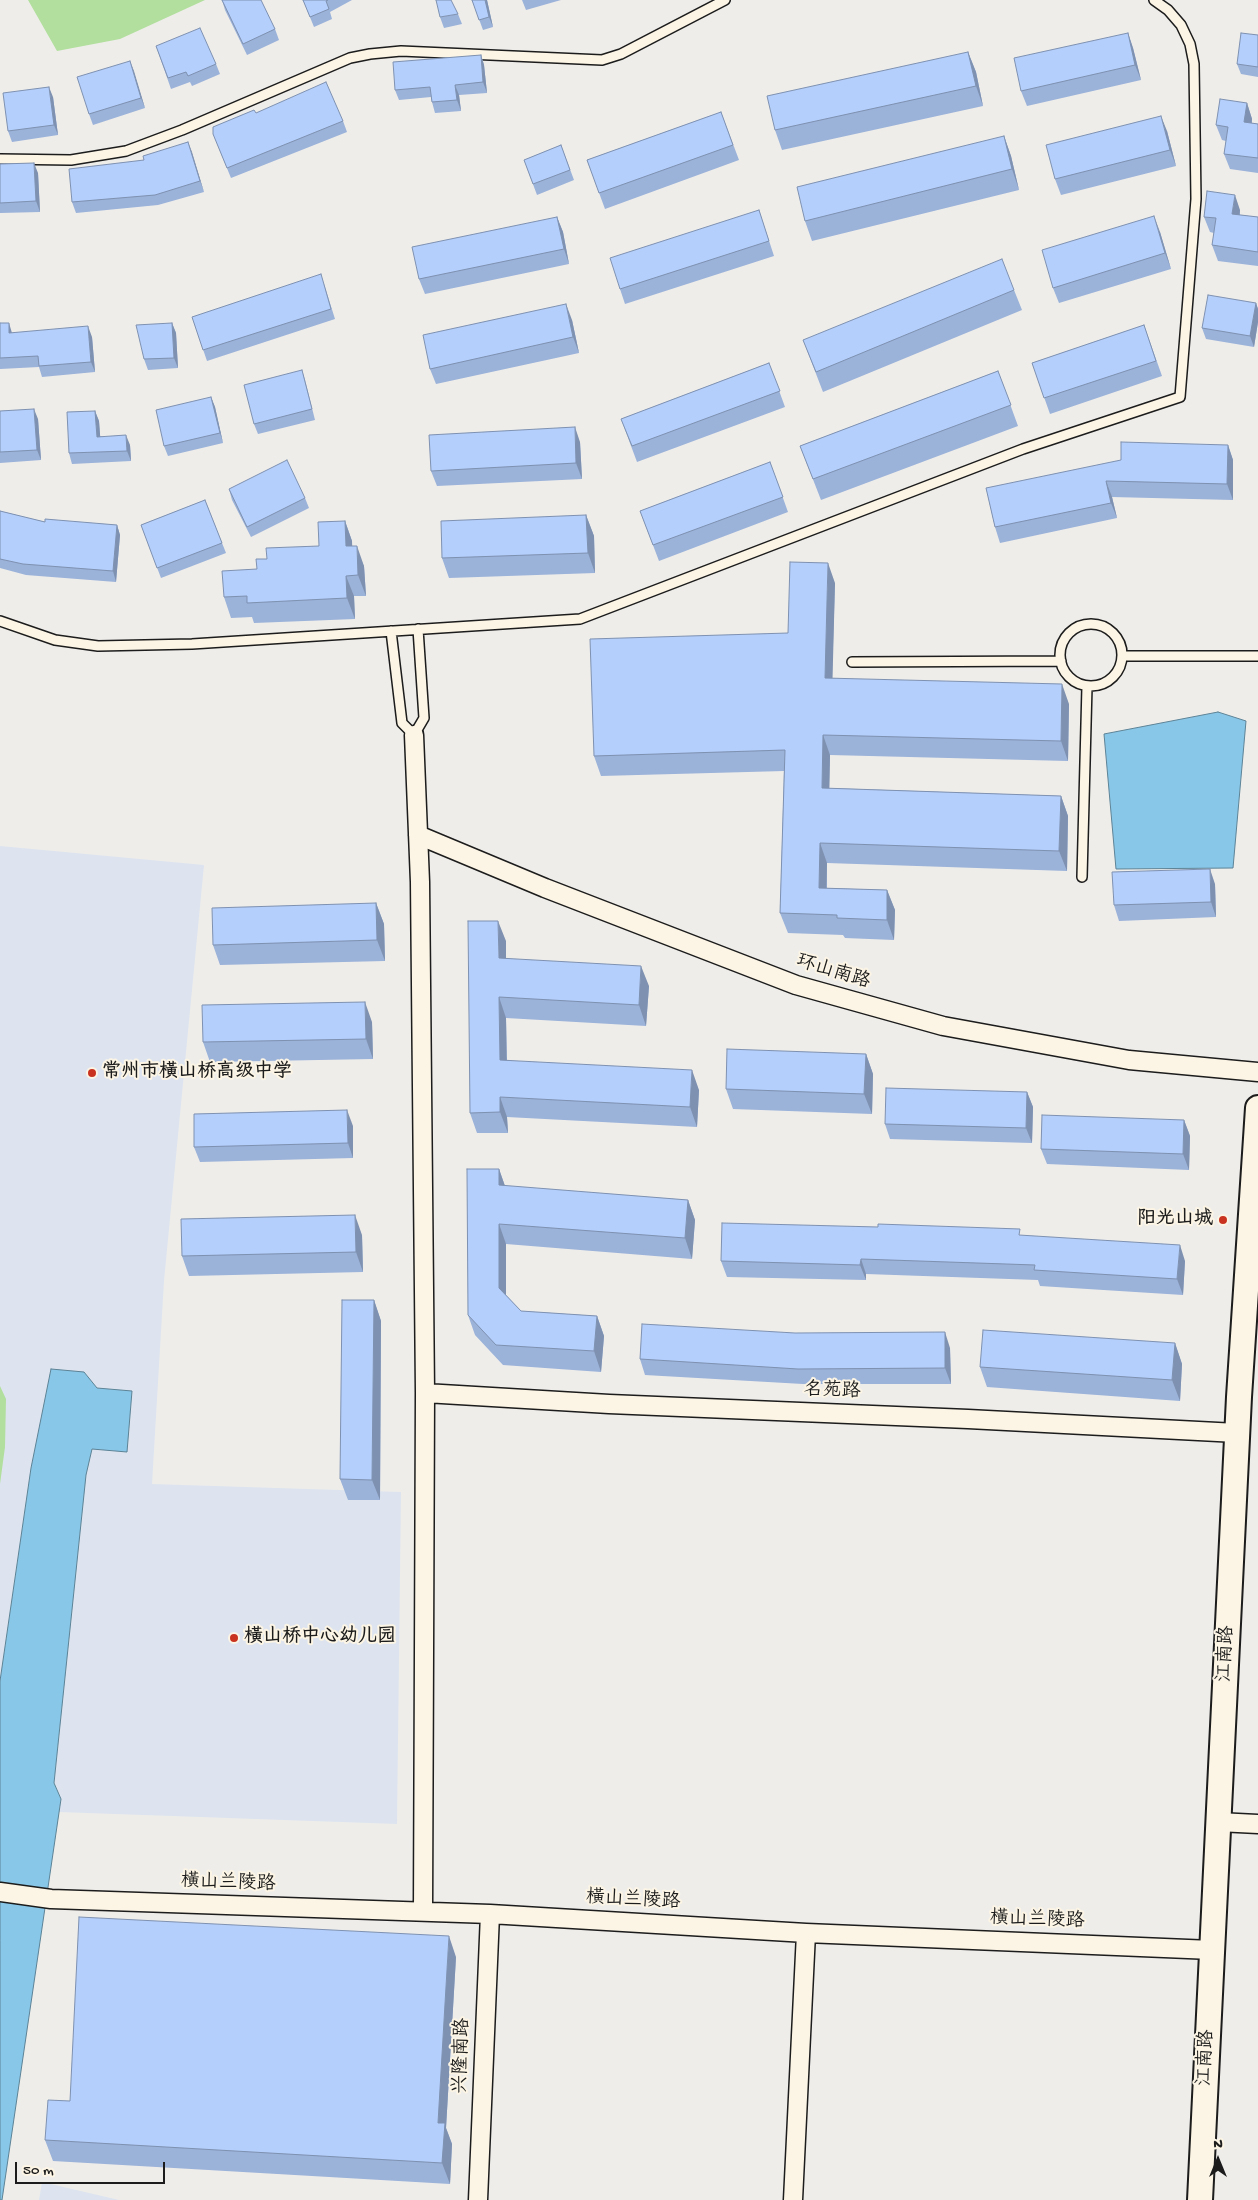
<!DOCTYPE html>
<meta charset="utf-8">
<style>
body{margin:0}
#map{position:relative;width:1258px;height:2200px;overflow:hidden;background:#eeedea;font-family:"Gochi Hand",sans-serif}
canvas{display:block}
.north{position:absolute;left:1193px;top:2135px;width:50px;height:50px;-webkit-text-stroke:4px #fcf5e5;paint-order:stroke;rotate:0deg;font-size:14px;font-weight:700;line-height:20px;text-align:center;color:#1c1c1c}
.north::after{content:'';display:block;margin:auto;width:18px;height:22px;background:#1c1c1c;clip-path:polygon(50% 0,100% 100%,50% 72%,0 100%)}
.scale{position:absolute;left:15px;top:2162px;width:150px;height:22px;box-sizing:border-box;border:2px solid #1c1c1c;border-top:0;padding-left:6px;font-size:15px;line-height:18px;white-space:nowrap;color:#1c1c1c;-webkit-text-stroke:4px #fcf5e5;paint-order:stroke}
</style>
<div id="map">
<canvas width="1258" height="2200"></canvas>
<div class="north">N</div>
<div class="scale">50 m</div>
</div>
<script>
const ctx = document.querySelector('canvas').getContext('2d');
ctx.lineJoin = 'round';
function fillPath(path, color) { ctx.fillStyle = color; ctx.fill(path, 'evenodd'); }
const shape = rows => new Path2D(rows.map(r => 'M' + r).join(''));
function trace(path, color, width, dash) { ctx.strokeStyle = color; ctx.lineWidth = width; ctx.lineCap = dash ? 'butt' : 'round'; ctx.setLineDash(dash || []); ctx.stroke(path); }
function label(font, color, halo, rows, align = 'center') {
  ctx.font = font + ' "Gochi Hand","LXGW WenKai TC",sans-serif'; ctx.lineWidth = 4; ctx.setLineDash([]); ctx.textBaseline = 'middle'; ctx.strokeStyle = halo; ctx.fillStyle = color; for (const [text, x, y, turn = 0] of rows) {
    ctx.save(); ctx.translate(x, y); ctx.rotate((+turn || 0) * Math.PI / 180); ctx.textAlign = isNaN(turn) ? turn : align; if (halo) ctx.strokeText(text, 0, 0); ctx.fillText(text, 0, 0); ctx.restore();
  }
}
fillPath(shape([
 [0,846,204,865,164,1281,152,1484,401,1492,397,1824,59,1812,61,1799,54,1783,85,1475,31,1468,0,1681],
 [42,2182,119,2200,39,2200]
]), '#dde4ef');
fillPath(shape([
 [28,0,205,0,120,39,57,51],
 [0,1386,6,1399,5,1447,0,1484]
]), '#b2df9d');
const water = shape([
 [1218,712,1246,721,1233,868,1116,869,1104,734,1218,712],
 [51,1369,84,1372,97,1388,132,1391,127,1452,92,1449,86,1475,54,1783,61,1799,2,2200,0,2200,0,1681,31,1468,51,1369]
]);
fillPath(water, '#88c7e8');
trace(water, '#5d8396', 1);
const service = shape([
 [0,159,71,160,126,151,182,130,350,58,370,54,401,51,602,60,621,54,725,0],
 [0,621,55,640,98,646,192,644,580,619,1023,449,1180,397,1196,199,1194,64,1190,44,1181,25,1168,10,1154,0],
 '1060 655a31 31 0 1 1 62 0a31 31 0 1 1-62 0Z',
 [391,631,402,723,414,735,424,718,418,629],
 [1122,656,1258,656],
 [852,662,1061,661],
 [1082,877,1087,686]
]);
const minor = shape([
 [414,735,420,882,425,1393,423,1911],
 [418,835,545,888,796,985,943,1026,1129,1060,1258,1072],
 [425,1393,609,1404,968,1419,1237,1433],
 [1218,1822,1258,1824],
 [0,1892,51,1899,490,1914,806,1933,1212,1950],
 [478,2200,490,1914],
 [793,2200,806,1933]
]);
const secondary = shape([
 [1200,2200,1239,1397,1258,1108]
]);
trace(service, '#1c1c1c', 12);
trace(minor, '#1c1c1c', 21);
trace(secondary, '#1c1c1c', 28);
trace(service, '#fcf5e5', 9);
trace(minor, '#fcf5e5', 18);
trace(secondary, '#fcf5e5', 24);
fillPath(shape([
 [222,0,275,29,279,40,247,55,225,10],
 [303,0,352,0,330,12,332,19,314,27],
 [472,0,487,0,493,27,483,30],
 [522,0,561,0,526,10],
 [458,14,462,24,444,28,440,17],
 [1128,33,1133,48,1141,80,1027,106,1021,91],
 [1258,35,1258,77,1241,74,1237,64],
 [156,46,216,64,220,74,192,86,190,82,171,89],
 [968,52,976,72,983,106,782,150,775,130],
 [481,55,484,65,487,93,459,95,461,111,435,113,432,102,431,97,399,100,395,90],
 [130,61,145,108,93,125,89,114],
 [53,97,58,135,12,142,8,131],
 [1247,103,1252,119,1252,123,1258,124,1258,173,1230,169,1224,154,1226,141,1222,140,1216,125],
 [721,112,739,160,605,209,587,160],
 [343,121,347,132,231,178,213,134],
 [1167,131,1176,166,1061,195,1055,179],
 [1004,136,1011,156,1019,190,812,241,805,221],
 [188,142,204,192,158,205,76,213,72,202,144,160],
 [561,145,574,180,537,195,524,160],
 [0,164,38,173,40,212,0,213],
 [759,210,774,256,625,304,620,289],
 [1240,210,1240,215,1258,217,1258,266,1218,261,1212,245,1214,233,1210,232,1204,217],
 [557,217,563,232,569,264,425,294,419,279],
 [1160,232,1171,269,1059,303,1053,288],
 [324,284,335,319,207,361,192,317],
 [1014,290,1022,310,823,392,803,340],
 [1256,303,1258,309,1258,322,1254,347,1206,339,1202,328],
 [572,320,579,353,436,384,430,369],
 [0,323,12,333,92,337,95,372,42,377,39,367,0,369],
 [172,323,176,333,178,368,148,370,144,359],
 [1144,325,1162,376,1050,414,1032,363],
 [769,363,785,407,637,462,621,419],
 [302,370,305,380,315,420,258,434,254,424],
 [998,371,1018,426,821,500,800,446],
 [211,397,215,407,223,443,168,456,164,446],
 [0,411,38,419,41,460,0,463],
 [95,411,99,421,100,436,130,445,131,461,72,464,69,453],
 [580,442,582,479,437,486,431,471],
 [1228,445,1233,460,1233,500,1112,497,1117,518,1000,543,995,527,986,488],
 [770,462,788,512,659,561,640,511],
 [229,489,305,498,309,508,251,537,232,500],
 [205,500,226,553,161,578,141,525],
 [0,511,45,522,117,525,120,535,116,582,26,575,0,568],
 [586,515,594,536,595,573,449,578,442,558],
 [345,521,352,541,352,546,364,566,366,596,354,596,355,619,254,623,252,617,231,618,224,597,257,569,267,559,319,546],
 [835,583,832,678,1069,704,1068,761,830,755,829,788,1061,796,1068,816,1067,871,827,863,827,888,887,890,895,910,894,940,845,938,843,935,788,933,780,913,784,771,601,776,594,756,788,633],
 [1215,884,1216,917,1119,921,1114,905],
 [376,903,384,924,385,961,220,965,213,945],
 [506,941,506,958,649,986,646,1026,506,1018,507,1060,699,1090,697,1127,507,1117,508,1133,477,1133,470,1113],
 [372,1022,373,1059,210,1062,203,1042],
 [866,1054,873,1074,872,1114,733,1109,726,1089],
 [1027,1092,1033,1107,1032,1143,890,1139,885,1124],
 [1184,1120,1190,1136,1189,1170,1047,1164,1041,1149],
 [353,1126,353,1158,200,1162,194,1147],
 [499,1169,505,1186,688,1200,695,1220,692,1259,506,1244,506,1295,521,1311,597,1316,604,1336,601,1372,503,1365,475,1335,468,1315],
 [362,1235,363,1272,189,1276,182,1256],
 [1022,1236,1185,1261,1183,1295,1040,1286,1038,1280,866,1274,866,1280,727,1277,721,1261],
 [374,1300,381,1321,380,1500,348,1500,340,1479],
 [1175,1343,1182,1364,1180,1401,987,1387,980,1367],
 [950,1348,951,1384,803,1384,645,1375,640,1359],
 [456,1957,446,2128,452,2144,450,2184,53,2161,45,2140,70,2101]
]), '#9bb2d9');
fillPath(shape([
 [485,0,487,0,493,27,489,17],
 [1128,33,1133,48,1141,80,1135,65],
 [968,52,976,72,983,106,976,86],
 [481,55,484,65,487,93,483,82],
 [130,61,134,71,145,108,141,98],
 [455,85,459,95,461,111,457,100],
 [49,87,53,97,58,135,54,125],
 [1247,103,1252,119,1250,137,1244,122],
 [1161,116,1167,131,1176,166,1170,150],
 [1004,136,1011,156,1019,190,1012,169],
 [188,142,192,152,204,192,200,181],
 [34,163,38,173,40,212,36,201],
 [1235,195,1240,210,1238,229,1232,214],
 [1154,216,1160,232,1171,269,1165,253],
 [557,217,563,232,569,264,564,249],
 [1256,303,1258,309,1258,322,1254,347,1250,336],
 [566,304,572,320,579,353,573,337],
 [9,323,12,333,9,333],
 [172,323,176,333,178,368,174,358],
 [88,326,92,337,95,372,91,362],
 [211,397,215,407,223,443,220,433],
 [34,409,38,419,41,460,37,450],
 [95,411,99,421,101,447,97,437],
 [575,427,580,442,582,479,576,463],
 [126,435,130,445,131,461,127,451],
 [1228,445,1233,460,1233,500,1227,484],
 [1106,481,1112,497,1117,518,1111,503],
 [586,515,594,536,595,573,588,553],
 [345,521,352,541,353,567,346,546],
 [117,525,120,535,116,582,113,571],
 [357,546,364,566,366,596,358,575],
 [828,563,835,583,832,698,825,678],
 [346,576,354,596,355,619,347,598],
 [1062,684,1069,704,1068,761,1061,741],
 [823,735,830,755,829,808,822,788],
 [1061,796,1068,816,1067,871,1059,851],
 [820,843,827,863,826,908,819,888],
 [1210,869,1215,884,1216,917,1211,902],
 [887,890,895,910,894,940,887,920],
 [376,903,384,924,385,961,377,940],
 [498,921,506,941,506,978,499,958],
 [641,966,649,986,646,1026,639,1005],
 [499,997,506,1018,507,1080,500,1060],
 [365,1002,372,1022,373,1059,366,1039],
 [866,1054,873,1074,872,1114,864,1094],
 [692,1070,699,1090,697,1127,690,1107],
 [1027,1092,1033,1107,1032,1143,1026,1128],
 [500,1097,507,1117,508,1133,500,1112],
 [347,1110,353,1126,353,1158,348,1143],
 [1184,1120,1190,1136,1189,1170,1183,1154],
 [499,1169,506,1189,499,1185],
 [688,1200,695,1220,692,1259,685,1238],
 [355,1215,362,1235,363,1272,356,1252],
 [499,1224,506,1244,506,1308,499,1288],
 [1180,1245,1185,1261,1183,1295,1177,1279],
 [861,1259,866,1274,866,1280,860,1265],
 [374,1300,381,1321,380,1500,372,1480],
 [597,1316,604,1336,601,1372,594,1351],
 [945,1332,950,1348,951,1384,945,1368],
 [1175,1343,1182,1364,1180,1401,1172,1380],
 [449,1936,456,1957,446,2128,452,2144,450,2184,442,2163,438,2123]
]), '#7e91b0');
const building = shape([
 [222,0,261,0,275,29,243,44,222,0],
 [303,0,328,0,326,1,329,9,310,17,303,0],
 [436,0,451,0,458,14,440,17,436,0],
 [472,0,485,0,489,17,479,20,472,0],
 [200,28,216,64,188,76,186,72,168,78,156,46,200,28],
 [1128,33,1135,65,1021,91,1014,58,1128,33],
 [1241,33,1258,35,1258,67,1237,64,1241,33],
 [968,52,976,86,775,130,767,96,968,52],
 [481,55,483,82,455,85,457,100,432,102,430,87,395,90,393,62,481,55],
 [130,61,141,98,89,114,77,77,130,61],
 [326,82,343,121,227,168,213,134,213,127,254,110,256,113,326,82],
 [49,87,54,125,8,131,3,93,49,87],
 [1220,99,1247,103,1244,122,1258,124,1258,158,1224,154,1228,127,1216,125,1220,99],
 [721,112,733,145,599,193,587,160,721,112],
 [1161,116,1170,150,1055,179,1046,145,1161,116],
 [1004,136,1012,169,805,221,797,187,1004,136],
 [188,142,200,181,155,195,72,202,69,169,144,160,143,156,188,142],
 [561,145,570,170,533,184,524,160,561,145],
 [34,163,36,201,0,203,0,164,34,163],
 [1207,191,1235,195,1232,214,1258,217,1258,252,1212,245,1216,218,1204,217,1207,191],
 [759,210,769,241,620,289,610,258,759,210],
 [1154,216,1165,253,1053,288,1042,250,1154,216],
 [557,217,564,249,419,279,412,247,557,217],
 [1002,259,1014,290,816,372,803,340,1002,259],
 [321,274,331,309,203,350,192,317,321,274],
 [1208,295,1256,303,1250,336,1202,328,1208,295],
 [566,304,573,337,430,369,423,335,566,304],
 [0,323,9,323,9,333,88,326,91,362,39,366,38,356,0,358,0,323],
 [172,323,174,358,144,359,136,325,172,323],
 [1144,325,1156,361,1044,398,1032,363,1144,325],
 [769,363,780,391,632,446,621,419,769,363],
 [302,370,312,409,254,424,244,385,302,370],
 [998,371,1011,405,813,479,800,446,998,371],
 [211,397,220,433,164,446,156,410,211,397],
 [34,409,37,450,0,452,0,411,34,409],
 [95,411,97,437,126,435,127,451,69,453,67,412,95,411],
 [575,427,576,463,431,471,429,435,575,427],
 [1121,442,1228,445,1227,484,1106,481,1111,503,995,527,986,488,1121,460,1121,442],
 [287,460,305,498,247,527,229,489,287,460],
 [770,462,783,497,653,545,640,511,770,462],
 [205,500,222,543,157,568,141,525,205,500],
 [0,511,45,522,45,519,117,525,113,571,23,564,0,559,0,511],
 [586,515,588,553,442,558,441,521,586,515],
 [345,521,346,546,357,546,358,575,346,576,347,598,247,603,247,596,224,597,222,571,257,569,256,559,267,559,266,548,319,546,318,522,345,521],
 [790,562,828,563,825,678,1062,684,1061,741,823,735,822,788,1061,796,1059,851,820,843,819,888,887,890,887,920,837,918,837,915,780,913,785,750,594,756,590,639,788,633,790,562],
 [1210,869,1211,902,1114,905,1112,872,1210,869],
 [376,903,377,940,213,945,212,908,376,903],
 [468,921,498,921,499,958,641,966,639,1005,499,997,500,1060,692,1070,690,1107,500,1097,500,1112,470,1113,468,921],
 [365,1002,366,1039,203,1042,202,1005,365,1002],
 [727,1049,866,1054,864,1094,726,1089,727,1049],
 [886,1088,1027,1092,1026,1128,885,1124,886,1088],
 [347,1110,348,1143,194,1147,194,1114,347,1110],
 [1042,1115,1184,1120,1183,1154,1041,1149,1042,1115],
 [467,1169,499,1169,499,1185,688,1200,685,1238,499,1224,499,1288,521,1311,597,1316,594,1351,496,1345,468,1315,467,1169],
 [355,1215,356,1252,182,1256,181,1219,355,1215],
 [722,1223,878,1227,878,1224,1020,1229,1019,1235,1180,1245,1177,1279,1034,1270,1035,1265,861,1259,860,1265,721,1261,722,1223],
 [342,1300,374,1300,372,1480,340,1479,342,1300],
 [642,1324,795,1333,945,1332,945,1368,798,1369,640,1359,642,1324],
 [983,1330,1175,1343,1172,1380,980,1367,983,1330],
 [79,1917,449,1936,438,2123,445,2123,442,2163,45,2140,48,2100,70,2101,79,1917]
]);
fillPath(building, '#b4cffc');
trace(building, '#7e91b0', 1);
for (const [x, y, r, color] of [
 [92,1073,5,"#c8321e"],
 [1223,1220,5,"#c8321e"],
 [234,1638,5,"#c8321e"]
]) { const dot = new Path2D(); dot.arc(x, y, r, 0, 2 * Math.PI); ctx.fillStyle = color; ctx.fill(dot); trace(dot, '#fcf5e5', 2); }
label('19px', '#1c1c1c', '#fcf5e5', [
 ["环山南路",833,973,17],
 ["名苑路",832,1392,2],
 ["江南路",1227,1654,-87],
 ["横山兰陵路",228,1884,2],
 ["横山兰陵路",633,1901,3],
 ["横山兰陵路",1037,1921,2],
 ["兴隆南路",463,2056,-88],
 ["江南路",1207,2058,-87]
]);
label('bold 19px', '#1c1c1c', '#fcf5e5', [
 ["常州市横山桥高级中学",102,1073],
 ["阳光山城",1213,1220,"right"],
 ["横山桥中心幼儿园",244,1638]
], 'left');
</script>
